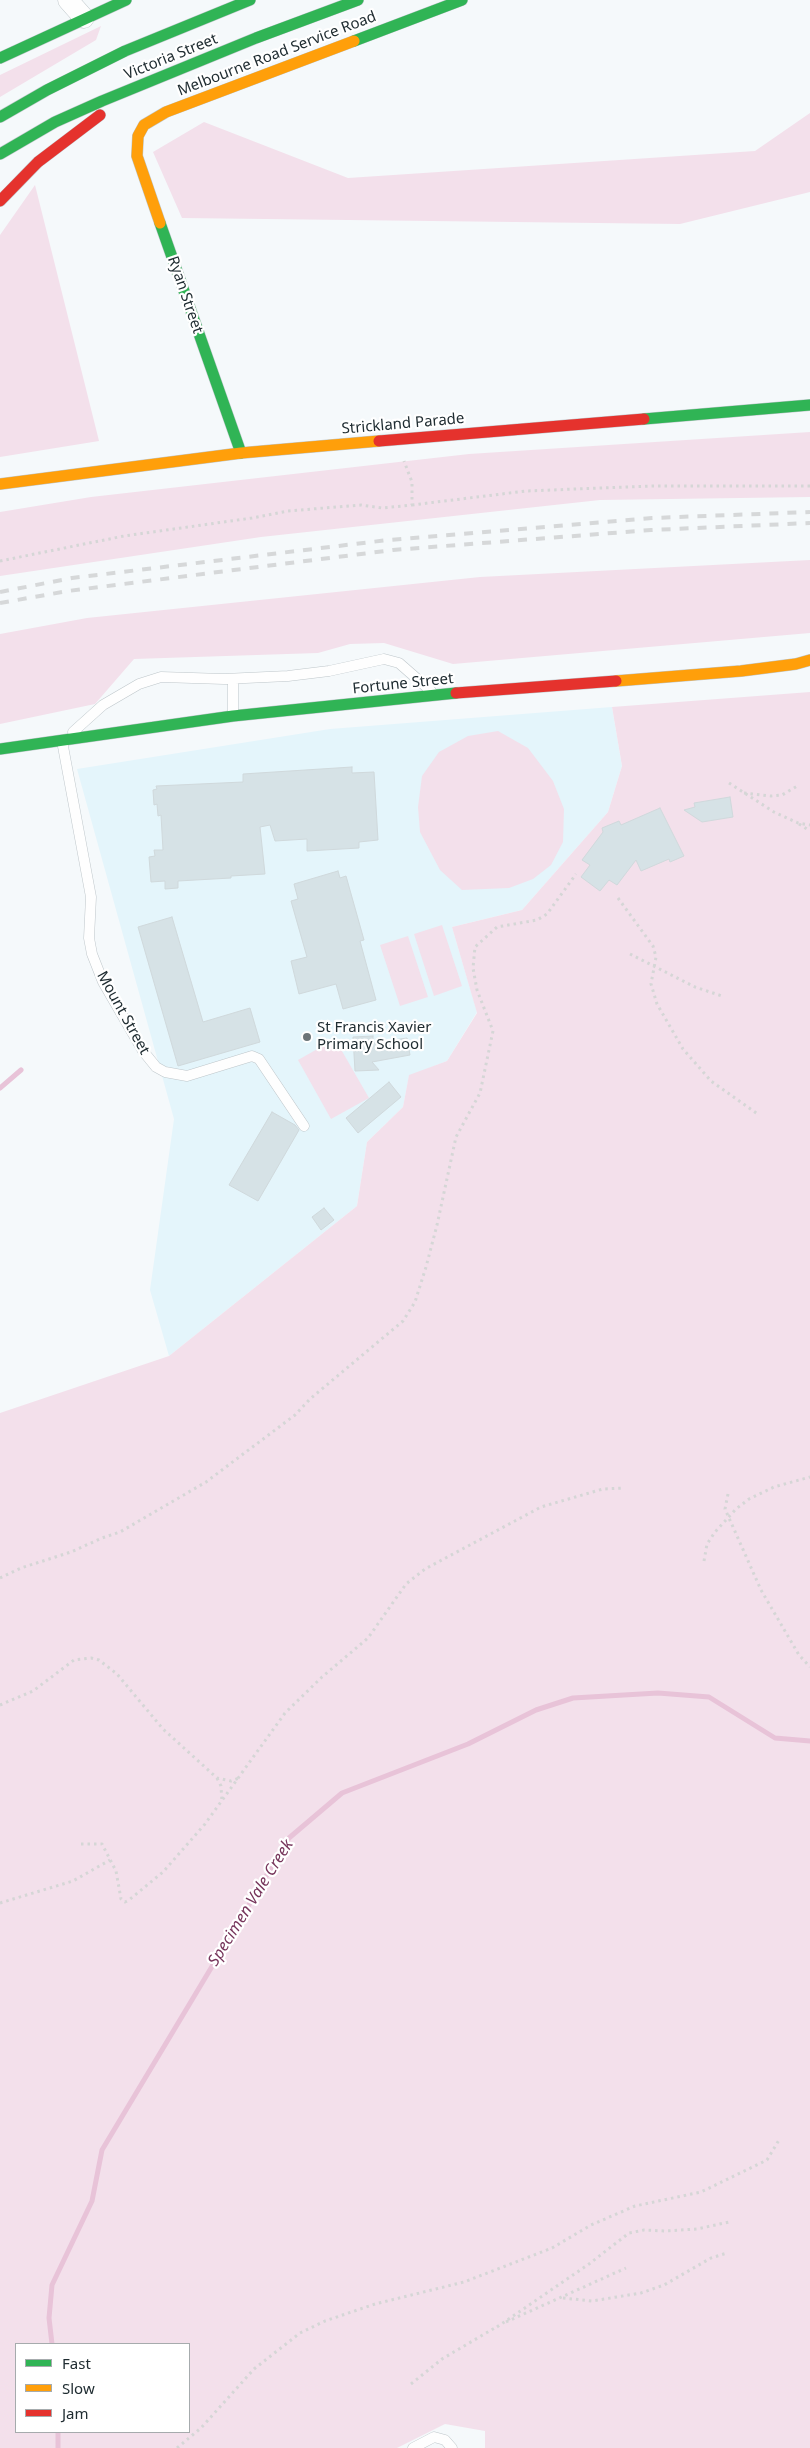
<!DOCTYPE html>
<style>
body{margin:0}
#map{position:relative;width:810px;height:2448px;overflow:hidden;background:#f5f9fb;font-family:"Noto Sans",sans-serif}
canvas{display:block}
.legend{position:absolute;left:15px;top:2343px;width:175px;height:90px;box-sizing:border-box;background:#fff;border:1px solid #a6abad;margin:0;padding:6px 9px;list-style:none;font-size:15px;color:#202d32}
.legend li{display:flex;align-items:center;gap:10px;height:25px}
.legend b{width:25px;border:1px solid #a6abad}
</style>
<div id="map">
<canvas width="810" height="2448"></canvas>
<ul class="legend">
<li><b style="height:6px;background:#30b455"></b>Fast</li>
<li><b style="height:6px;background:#ff9f0a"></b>Slow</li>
<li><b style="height:6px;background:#e5322d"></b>Jam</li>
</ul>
</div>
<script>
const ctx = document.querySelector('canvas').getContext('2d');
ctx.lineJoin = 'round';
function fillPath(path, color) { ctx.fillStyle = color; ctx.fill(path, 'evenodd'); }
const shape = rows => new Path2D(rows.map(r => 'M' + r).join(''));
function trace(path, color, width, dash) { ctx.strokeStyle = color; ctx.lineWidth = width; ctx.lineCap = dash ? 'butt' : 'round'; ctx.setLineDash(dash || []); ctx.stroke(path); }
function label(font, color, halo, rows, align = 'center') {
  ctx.font = font + ' "Noto Sans",sans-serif'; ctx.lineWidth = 4.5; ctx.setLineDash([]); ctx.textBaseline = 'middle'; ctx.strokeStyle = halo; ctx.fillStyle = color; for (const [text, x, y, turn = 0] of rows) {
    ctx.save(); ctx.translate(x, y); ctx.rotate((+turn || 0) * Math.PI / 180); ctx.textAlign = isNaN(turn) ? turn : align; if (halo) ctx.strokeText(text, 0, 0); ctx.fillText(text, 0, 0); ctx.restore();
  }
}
fillPath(shape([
 [612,707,622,766,608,812,522,910,452,927,477,1012,447,1061,409,1076,403,1107,367,1142,357,1206,169,1356,150,1290,174,1119,77,769,330,729]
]), '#e4f5fb');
fillPath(shape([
 [101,26,96,40,0,97,0,75],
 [810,113,810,192,680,224,182,218,153,152,204,122,348,178,755,151],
 [35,185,99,441,0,457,0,235],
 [810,432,810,497,600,500,261,537,0,576,0,512,91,497,469,454],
 [810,560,810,633,453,664,384,643,350,644,318,653,134,659,95,704,0,724,0,634,87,618,480,577],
 [810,692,810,2448,485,2448,485,2431,445,2424,397,2448,0,2448,0,1413,169,1356,357,1206,367,1142,403,1107,409,1075,447,1061,477,1013,452,927,522,910,608,812,622,766,612,707],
 [16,2344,189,2344,189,2432,16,2432],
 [498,731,528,748,553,781,564,809,563,842,551,865,533,879,509,888,462,890,440,870,420,832,418,807,422,776,439,752,468,736],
 [442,925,462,986,434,996,414,934],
 [408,936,428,997,400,1006,380,945],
 [335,1039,369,1098,331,1119,298,1060]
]), '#f3e0eb');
trace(shape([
 [0,1088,21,1070],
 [52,2344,49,2318,52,2285,92,2201,102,2150,289,1838,342,1793,468,1744,536,1710,573,1698,658,1693,709,1697,775,1738,810,1741],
 [58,2448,58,2432]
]), '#e8c3d8', 5);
const building = shape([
 [352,767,352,773,374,772,378,840,359,842,359,848,307,851,307,839,275,841,270,825,260,827,265,874,231,876,231,878,178,881,178,888,165,889,165,881,151,882,149,857,155,856,154,850,163,850,161,815,158,816,157,804,154,805,153,790,157,789,156,786,243,782,243,774,352,767],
 [730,797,733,817,702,822,684,810,695,807,694,803,730,797],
 [660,808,684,856,670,862,669,859,641,871,636,860,617,885,609,880,600,891,581,877,590,865,582,860,603,832,602,828,619,821,621,825,660,808],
 [338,871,340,878,346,876,364,940,360,941,376,1000,343,1009,336,984,299,994,291,961,307,957,291,901,298,899,294,884,338,871],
 [172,917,203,1022,250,1008,260,1042,178,1066,138,927,172,917],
 [373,1036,373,1043,407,1038,410,1055,372,1062,379,1070,355,1071,353,1037,373,1036],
 [389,1082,401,1097,358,1133,346,1118,389,1082],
 [272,1112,295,1125,299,1130,258,1201,229,1185,272,1112],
 [324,1208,334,1220,321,1230,312,1217,324,1208]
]);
fillPath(building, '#d6e2e6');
trace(building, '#d0d9dc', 1);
const lane = shape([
 [233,679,233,715],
 [73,732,103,705,139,684,161,677,224,679,288,676,329,671,384,659,399,663,431,691],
 [62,741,91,897,89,938,92,954,103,982,143,1051,156,1067,165,1072,187,1076,252,1056,259,1059,304,1126],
 [413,2448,434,2437,445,2440,452,2448]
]);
const street = shape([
 [68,0,84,18]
]);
const fast = shape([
 [354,41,462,0],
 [0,58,126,0],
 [0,117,47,90,125,51,250,0],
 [0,154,55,122,102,101,256,38,358,0],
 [160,223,241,453],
 [644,419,810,405],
 [0,749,233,716,456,693]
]);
const slow = shape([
 [160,223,137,156,138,136,144,125,166,112,354,41],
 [0,484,241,453,379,441],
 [616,681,741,671,796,664,810,660]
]);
const jam = shape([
 [0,201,38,162,100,115],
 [379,441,644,419],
 [456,693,616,681]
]);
trace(lane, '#bec6ca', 11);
trace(street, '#bec6ca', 21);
trace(fast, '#bec6ca', 12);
trace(slow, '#bec6ca', 12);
trace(jam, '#bec6ca', 12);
trace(shape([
 [412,505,526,491,652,486,810,486],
 [0,561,124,536,252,518,288,511,361,505,382,508,412,505,412,482,404,461],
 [729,783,774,812,798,823,810,825],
 [744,793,771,796,782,795,799,785],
 [799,824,810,831],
 [618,898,653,946,656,957,651,984,657,1004,683,1049,711,1081,759,1115],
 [630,954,695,987,722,996],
 [728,1494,725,1509,761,1590,799,1655,810,1667],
 [704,1561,707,1544,715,1532,736,1509,749,1499,774,1487,810,1477],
 [0,1578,21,1568,71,1552,102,1538,120,1532,206,1482,295,1415,310,1399,403,1321,415,1302,426,1267,437,1225,456,1137,480,1093,493,1031,477,990,473,968,475,947,497,927,537,920,547,914,576,874],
 [0,1705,33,1691,74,1660,91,1658,99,1660,117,1674,163,1729,217,1778,231,1781,239,1778],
 [217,1778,221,1786,222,1802],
 [81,1844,102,1844,116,1871,121,1899,125,1902,129,1900,163,1872,205,1824,285,1713,322,1677,368,1638,406,1584,425,1569,541,1507,603,1489,624,1488],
 [0,1903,73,1881,110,1860],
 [563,2298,592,2301,641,2293,664,2285,711,2258,727,2253],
 [506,2322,626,2268],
 [497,2327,589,2264,629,2233,644,2230,665,2231,697,2229,729,2222],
 [411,2384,442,2359,498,2326],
 [177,2448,201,2428,254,2369,300,2333,325,2321,375,2304,464,2282,552,2248,591,2225,635,2206,701,2192,767,2160,779,2140]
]), '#d5d6d6', 3, [2.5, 4]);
trace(lane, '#fefefe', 10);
trace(street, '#fefefe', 20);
trace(fast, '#30b455', 11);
trace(slow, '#ff9f0a', 11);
trace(jam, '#e5322d', 11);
trace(shape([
 [0,592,72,578,388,540,652,518,810,512],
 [0,603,68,591,393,550,651,530,810,523]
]), '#d6d8d9', 4, [9, 9]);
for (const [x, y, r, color] of [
 [307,1037,5,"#6b7478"]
]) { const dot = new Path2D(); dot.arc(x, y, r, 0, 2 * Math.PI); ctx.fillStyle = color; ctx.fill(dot); trace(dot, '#fff', 2); }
label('15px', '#202d32', '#fff', [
 ["Melbourne Road Service Road",277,54,-21],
 ["Victoria Street",171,57,-22],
 ["Ryan Street",185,295,71],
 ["Strickland Parade",403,424,-5],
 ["Fortune Street",403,684,-6],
 ["Mount Street",123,1013,61]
]);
label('15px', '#202d32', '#fff', [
 ["St Francis Xavier",317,1028],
 ["Primary School",317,1045]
], 'left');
label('italic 16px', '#76355b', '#fff', [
 ["Specimen Vale Creek",251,1903,-58]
]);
</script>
